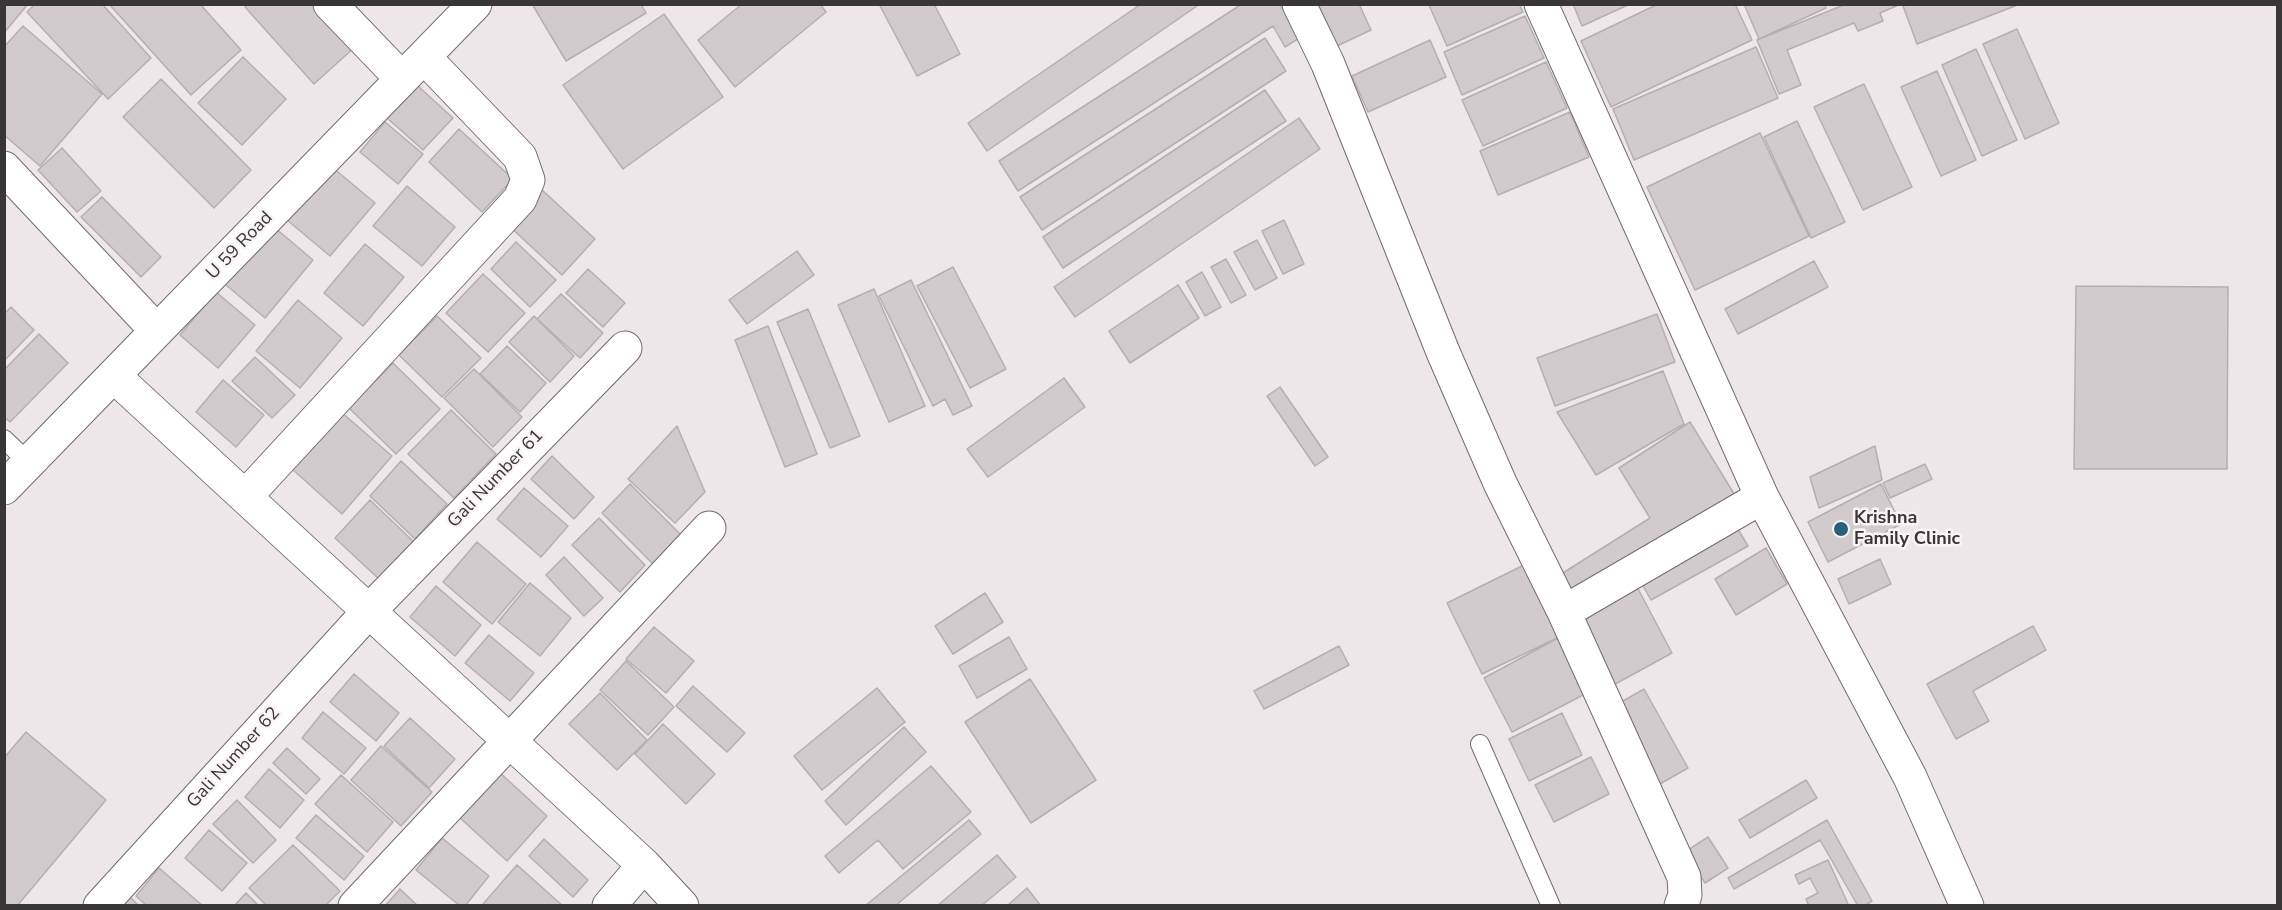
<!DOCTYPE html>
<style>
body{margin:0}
#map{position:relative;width:2282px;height:910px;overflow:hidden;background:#eee7e9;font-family:"Nunito Sans",sans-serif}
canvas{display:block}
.frame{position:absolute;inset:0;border:6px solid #393637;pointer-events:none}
</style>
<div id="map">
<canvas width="2282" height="910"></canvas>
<div class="frame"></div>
</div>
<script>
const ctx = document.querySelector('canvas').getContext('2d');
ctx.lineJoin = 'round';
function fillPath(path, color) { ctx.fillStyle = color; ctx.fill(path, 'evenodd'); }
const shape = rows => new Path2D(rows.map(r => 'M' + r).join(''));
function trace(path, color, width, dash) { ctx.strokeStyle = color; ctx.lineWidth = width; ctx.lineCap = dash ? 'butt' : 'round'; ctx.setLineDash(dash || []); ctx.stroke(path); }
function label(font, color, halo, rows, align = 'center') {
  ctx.font = font + ' "Nunito Sans",sans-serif'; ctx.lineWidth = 5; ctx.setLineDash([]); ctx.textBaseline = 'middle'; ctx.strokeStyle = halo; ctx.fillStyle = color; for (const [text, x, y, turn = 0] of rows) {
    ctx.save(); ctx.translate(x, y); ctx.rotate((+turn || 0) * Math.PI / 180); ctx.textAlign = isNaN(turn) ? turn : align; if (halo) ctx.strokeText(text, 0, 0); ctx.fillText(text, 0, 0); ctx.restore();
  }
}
const building = shape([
 [4,4,28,4,4,33,4,4],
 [35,4,102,4,151,58,108,99,27,12,35,4],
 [109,4,200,4,241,50,191,95,109,4],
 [249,4,318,4,356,46,314,84,245,7,249,4],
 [532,4,641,4,646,13,566,61,532,4],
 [742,4,820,4,826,12,735,87,698,40,742,4],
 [879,4,934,4,960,54,917,76,879,4],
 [1141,4,1200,4,987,151,968,123,1141,4],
 [1242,4,1280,4,1301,37,1285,47,1273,26,1018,191,999,161,1242,4],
 [1318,4,1359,4,1371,30,1337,46,1318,4],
 [1431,4,1519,4,1523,12,1447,46,1429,5,1431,4],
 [1573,4,1630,4,1582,26,1573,4],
 [1658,4,1735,4,1752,40,1611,107,1581,41,1658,4],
 [1744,4,1825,4,1826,8,1759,39,1744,4],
 [1846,4,1901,4,1880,13,1883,21,1858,31,1854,23,1787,50,1801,85,1779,94,1757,40,1846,4],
 [1907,4,2020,4,1917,44,1903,6,1907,4],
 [664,14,723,97,623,169,563,85,664,14],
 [1525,16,1544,58,1462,95,1444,52,1525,16],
 [23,26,102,94,40,166,4,135,4,47,23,26],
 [2017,29,2059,123,2025,139,1983,44,2017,29],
 [1265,38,1286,71,1042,230,1020,197,1265,38],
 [1430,40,1446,77,1368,112,1352,76,1430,40],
 [1756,47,1778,98,1634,160,1613,109,1756,47],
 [1976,49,2017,140,1982,156,1942,65,1976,49],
 [243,57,286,99,242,145,198,103,243,57],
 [1546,62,1567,108,1483,146,1462,100,1546,62],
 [1937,71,1976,160,1941,176,1901,87,1937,71],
 [407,76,453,118,423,150,377,109,407,76],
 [161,79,251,170,214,208,123,117,161,79],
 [1864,84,1912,187,1863,210,1814,107,1864,84],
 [1265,90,1286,121,1063,268,1043,237,1265,90],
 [1570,112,1589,157,1498,195,1480,151,1570,112],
 [1299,118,1320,149,1075,317,1054,287,1299,118],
 [1797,121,1845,222,1811,238,1764,137,1797,121],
 [385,122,423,154,398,184,360,152,385,122],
 [459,129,513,179,482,212,429,162,459,129],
 [1760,133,1809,236,1695,290,1647,187,1760,133],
 [62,148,101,191,77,212,38,170,62,148],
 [332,167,375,203,330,256,287,220,332,167],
 [407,186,455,227,422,266,373,226,407,186],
 [541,189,595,239,562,275,508,225,541,189],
 [102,197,161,257,141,277,81,217,102,197],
 [1284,220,1304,264,1283,274,1262,231,1284,220],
 [268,222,313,260,265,318,219,279,268,222],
 [1257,240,1277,278,1255,290,1234,252,1257,240],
 [516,242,556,280,530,307,491,269,516,242],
 [365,244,404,277,363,326,324,293,365,244],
 [797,251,814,275,747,324,729,300,797,251],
 [1226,259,1246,295,1231,303,1211,267,1226,259],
 [1814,261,1828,287,1738,334,1725,309,1814,261],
 [953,267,1006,369,970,388,917,286,953,267],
 [588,269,625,303,603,327,566,293,588,269],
 [1202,272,1221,307,1205,316,1186,282,1202,272],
 [483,274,525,313,488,352,446,313,483,274],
 [911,280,972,406,953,415,945,399,933,406,879,296,911,280],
 [1178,285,1199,318,1130,363,1109,331,1178,285],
 [2076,286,2228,287,2227,469,2074,469,2076,286],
 [874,289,925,406,889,422,838,305,874,289],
 [216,292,255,325,218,368,180,335,216,292],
 [561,294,603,333,580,358,537,319,561,294],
 [298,300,342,338,300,388,256,351,298,300],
 [11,307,34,330,4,361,4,314,11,307],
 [808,309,860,436,830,448,777,322,808,309],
 [1657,314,1675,362,1555,406,1537,358,1657,314],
 [437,316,481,358,442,397,399,355,437,316],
 [534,316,574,356,550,382,509,342,534,316],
 [768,326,817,454,785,467,735,340,768,326],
 [39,334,68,363,10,422,4,417,4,370,39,334],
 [507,346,546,383,520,412,480,374,507,346],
 [255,357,295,395,272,418,232,381,255,357],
 [393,363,440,409,396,454,349,408,393,363],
 [474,369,522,417,493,447,444,398,474,369],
 [1663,371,1684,424,1596,475,1557,412,1663,371],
 [1064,378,1085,407,988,477,967,449,1064,378],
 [223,380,264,415,236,447,196,412,223,380],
 [1280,387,1328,457,1315,466,1267,396,1280,387],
 [451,410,496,454,454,498,408,454,451,410],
 [341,412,392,456,342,514,291,468,341,412],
 [1690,422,1736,497,1570,602,1555,578,1650,518,1619,468,1690,422],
 [677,426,705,492,675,523,628,479,677,426],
 [1875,446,1882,480,1819,508,1810,477,1875,446],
 [552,456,594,497,574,519,531,479,552,456],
 [401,461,447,504,415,539,370,496,401,461],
 [1925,464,1932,479,1890,498,1883,483,1925,464],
 [630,484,683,537,654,565,602,513,630,484],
 [1881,484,1901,524,1828,562,1808,522,1881,484],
 [524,488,568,526,541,557,497,519,524,488],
 [370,500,414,542,380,580,335,538,370,500],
 [599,518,645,565,620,592,572,545,599,518],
 [1733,521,1748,546,1651,600,1637,575,1733,521],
 [477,542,526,584,492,624,443,582,477,542],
 [1766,548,1787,584,1736,615,1715,579,1766,548],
 [564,557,603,598,584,616,546,575,564,557],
 [1880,559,1891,584,1849,604,1838,579,1880,559],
 [1524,565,1559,637,1482,674,1447,603,1524,565],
 [530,583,571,618,540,656,498,622,530,583],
 [1636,585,1672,653,1608,688,1572,619,1636,585],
 [436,586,481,625,455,656,410,617,436,586],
 [985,593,1003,622,953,654,935,626,985,593],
 [2033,626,2046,650,1973,691,1989,721,1956,739,1927,684,2033,626],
 [654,627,694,661,666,693,626,659,654,627],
 [489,635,534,673,510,701,465,663,489,635],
 [1009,637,1027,669,977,698,959,666,1009,637],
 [1558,638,1587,693,1512,732,1484,678,1558,638],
 [1339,646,1349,665,1264,709,1254,691,1339,646],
 [626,661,674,707,648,735,600,690,626,661],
 [354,674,399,713,376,741,330,702,354,674],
 [1030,679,1096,780,1031,823,965,722,1030,679],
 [693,686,745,733,727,752,676,706,693,686],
 [877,688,905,722,822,790,794,756,877,688],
 [1644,689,1688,768,1660,784,1616,705,1644,689],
 [600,693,647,740,617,770,569,724,600,693],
 [323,712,366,748,344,774,302,738,323,712],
 [1562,713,1582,755,1529,781,1509,739,1562,713],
 [410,718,455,759,429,788,384,746,410,718],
 [663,724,715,774,686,804,635,754,663,724],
 [904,727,926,752,846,825,825,801,904,727],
 [26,732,106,800,17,906,4,906,4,758,26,732],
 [381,746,432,792,401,826,351,780,381,746],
 [287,748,320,779,306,794,273,763,287,748],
 [1591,757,1609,794,1554,822,1535,785,1591,757],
 [931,766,971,812,903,869,878,840,839,873,825,856,931,766],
 [269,769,304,800,280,828,245,797,269,769],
 [499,772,547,816,507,861,459,817,499,772],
 [341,775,393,822,367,852,315,804,341,775],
 [1806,780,1817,798,1750,838,1739,820,1806,780],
 [237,800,276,840,253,863,213,824,237,800],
 [316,815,364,856,344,880,296,838,316,815],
 [969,820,981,834,895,906,865,906,969,820],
 [1827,820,1872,901,1864,906,1858,906,1820,840,1734,889,1728,878,1827,820],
 [209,830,247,863,222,891,185,858,209,830],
 [1708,837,1728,868,1705,883,1685,852,1708,837],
 [442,838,489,876,465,906,460,906,416,870,442,838],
 [544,839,588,880,573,897,529,856,544,839],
 [293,845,340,891,325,906,267,906,249,888,293,845],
 [997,855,1016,877,981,906,937,906,997,855],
 [1828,860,1849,906,1809,906,1806,899,1818,893,1810,878,1799,884,1795,875,1828,860],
 [517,865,563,906,485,906,483,904,517,865],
 [159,868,203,906,147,906,136,896,159,868],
 [1027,888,1041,906,1007,906,1027,888],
 [400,889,418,906,385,906,400,889],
 [246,893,259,906,234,906,246,893],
 [130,897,139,906,121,906,130,897]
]);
fillPath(building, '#d2cbcd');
trace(building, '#b5afb1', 1.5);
const service = shape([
 [4,439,29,463],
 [1480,744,1551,906]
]);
const minor = shape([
 [330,4,402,79],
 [1299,4,1328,64,1443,352,1500,483,1564,612,1684,877,1685,895,1681,906],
 [1541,4,1762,497,1910,777,1967,906],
 [4,168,157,331],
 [114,376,644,865,682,906],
 [4,488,475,4],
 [245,497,520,199,528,180,520,157,424,57],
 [1564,612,1762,497],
 [100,906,369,611,625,348],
 [355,906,709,528],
 [609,906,644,865]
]);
trace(service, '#726c6e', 20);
trace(minor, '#726c6e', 35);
trace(service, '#fff', 18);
trace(minor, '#fff', 33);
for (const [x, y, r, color] of [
 [1841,529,8,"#285f7a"]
]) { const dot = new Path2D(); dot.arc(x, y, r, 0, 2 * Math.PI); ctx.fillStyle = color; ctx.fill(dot); trace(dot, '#fbf4f6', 2); }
label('18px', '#393637', '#fbf4f6', [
 ["U 59 Road",240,246,-46],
 ["Gali Number 61",496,479,-46],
 ["Gali Number 62",234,758,-48]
]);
label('bold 18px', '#393637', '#fbf4f6', [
 ["Krishna",1854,519],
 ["Family Clinic",1854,540]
], 'left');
</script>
